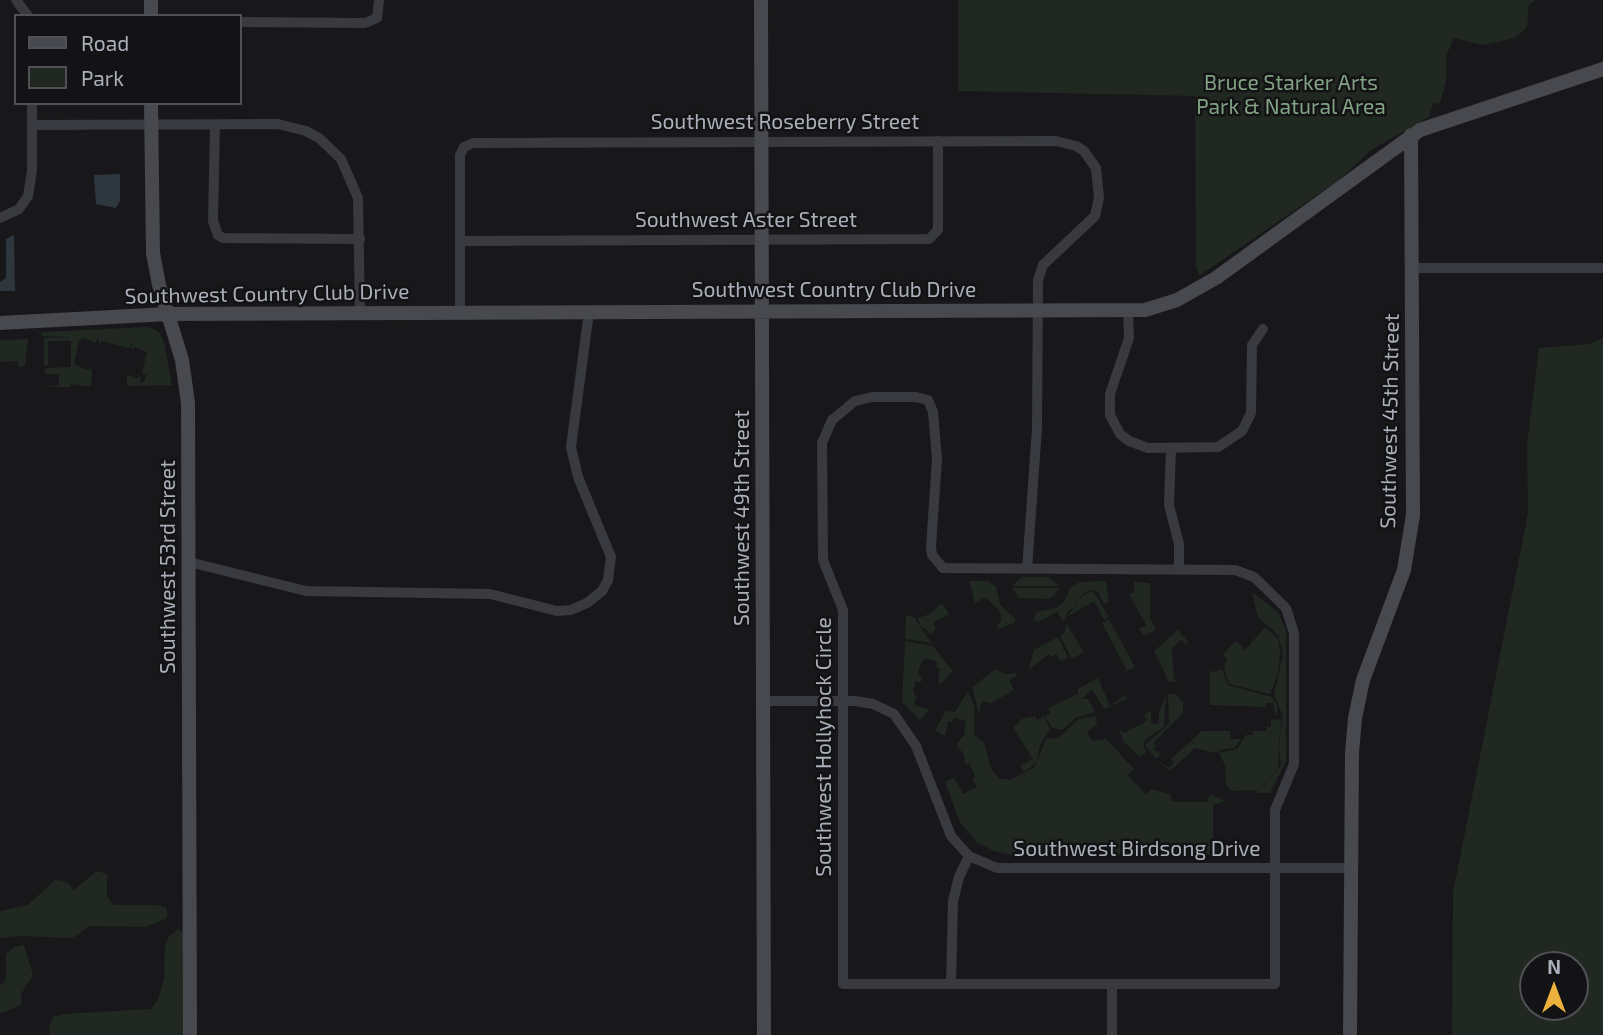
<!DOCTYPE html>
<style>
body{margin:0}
#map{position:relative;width:1603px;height:1035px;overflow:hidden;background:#18181a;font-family:"Exo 2",sans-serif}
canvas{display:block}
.legend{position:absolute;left:14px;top:14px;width:228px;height:91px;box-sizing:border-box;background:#131315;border:2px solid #4f5157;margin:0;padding:9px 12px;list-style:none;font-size:21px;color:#aaafb9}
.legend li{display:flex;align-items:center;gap:14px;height:35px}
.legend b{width:35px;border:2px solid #4f5157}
.north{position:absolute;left:1519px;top:951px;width:70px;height:70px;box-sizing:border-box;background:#131315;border:2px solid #4f5157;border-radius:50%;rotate:0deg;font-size:19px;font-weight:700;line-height:28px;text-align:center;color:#aaafb9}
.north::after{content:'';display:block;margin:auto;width:24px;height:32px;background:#ecb23d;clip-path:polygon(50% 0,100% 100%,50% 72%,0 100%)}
</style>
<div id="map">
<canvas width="1603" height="1035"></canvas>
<ul class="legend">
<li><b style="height:9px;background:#47494f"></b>Road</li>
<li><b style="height:19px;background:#202821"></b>Park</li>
</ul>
<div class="north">N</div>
</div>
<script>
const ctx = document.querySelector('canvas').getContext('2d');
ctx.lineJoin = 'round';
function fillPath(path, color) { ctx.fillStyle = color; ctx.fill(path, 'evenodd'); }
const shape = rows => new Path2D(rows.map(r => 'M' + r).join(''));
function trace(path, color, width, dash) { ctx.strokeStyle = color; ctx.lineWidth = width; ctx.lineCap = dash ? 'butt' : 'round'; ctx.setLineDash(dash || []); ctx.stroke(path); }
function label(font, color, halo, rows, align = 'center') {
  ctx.font = font + ' "Exo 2",sans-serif'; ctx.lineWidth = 5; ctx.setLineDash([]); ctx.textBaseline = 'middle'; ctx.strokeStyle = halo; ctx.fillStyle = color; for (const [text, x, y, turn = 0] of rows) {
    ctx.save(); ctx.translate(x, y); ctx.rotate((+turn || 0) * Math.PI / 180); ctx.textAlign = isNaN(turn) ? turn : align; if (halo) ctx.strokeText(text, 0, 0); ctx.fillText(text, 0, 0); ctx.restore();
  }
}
fillPath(shape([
 [958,0,1536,0,1529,5,1527,27,1515,38,1483,45,1454,38,1446,56,1446,81,1440,103,1433,104,1429,117,1371,150,1340,179,1199,276,1196,264,1195,96,958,91],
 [150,327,159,332,164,342,172,385,127,386,127,374,136,379,141,376,140,382,144,383,146,375,142,373,147,352,135,347,131,349,133,341,129,348,102,341,99,344,98,336,96,343,84,338,79,340,74,364,87,370,92,368,91,387,71,384,71,387,45,387,59,385,59,374,45,374,45,368,71,367,71,341,48,341,48,365,44,365,44,338,71,337,41,336,42,332],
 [1603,338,1603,1035,1452,1035,1453,893,1528,513,1527,445,1539,348,1589,344],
 [1575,965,1575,1007,1533,1007,1533,965],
 [28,339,25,366,19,367,18,361,0,362,0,340],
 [1022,577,1049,577,1059,586,1012,586],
 [969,581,988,581,996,587,1000,605,1015,618,1015,622,999,629,997,625,1002,620,998,609,985,597,975,603],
 [1106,581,1109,602,1104,604,1098,592,1090,590,1082,594,1076,606,1067,612,1064,622,1057,612,1037,622,1034,620,1036,612,1056,608,1064,602,1070,588,1080,582],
 [1134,582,1150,583,1150,618,1156,630,1144,636,1139,629,1146,625,1129,594,1134,592],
 [1012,588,1059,588,1054,596,1048,599,1018,598],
 [1093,591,1109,617,1104,620,1094,601,1067,617,1083,595],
 [1252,592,1278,612,1286,631,1286,761,1270,793,1256,793,1281,766,1279,741,1283,716,1274,695,1283,654,1278,635,1258,617],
 [942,603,949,614,933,622,936,629,931,634,920,625,918,618,930,614],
 [906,615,915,618,931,643,905,639],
 [1109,619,1135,667,1127,671,1102,623],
 [1066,623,1084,652,1072,659,1060,636,1065,632],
 [1265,627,1278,639,1280,650,1278,674,1270,694,1229,684,1224,667,1227,659,1223,654,1236,641,1245,650],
 [1178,630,1188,642,1186,644,1181,640,1172,648,1174,679,1177,682,1169,682,1154,651],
 [1058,637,1068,657,1060,661,1057,654,1051,657,1049,654,1028,670,1034,650],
 [905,641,933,646,953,671,941,684,938,683,940,668,936,667,937,662,925,658,921,663,918,672,922,679,921,682,916,681,913,691,916,697,914,705,929,710,920,720,902,702],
 [996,669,1005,674,1016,673,1017,676,1009,680,1014,690,991,703,982,701,979,714,972,687],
 [1222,670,1228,685,1272,697,1278,706,1276,717,1273,703,1266,703,1265,707,1210,705,1210,672],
 [1098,678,1110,706,1125,695,1127,699,1104,709,1092,689,1082,699,1088,699,1095,712,1076,718,1062,730,1052,728,1045,716,1050,713,1048,708,1078,694,1078,689],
 [968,691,974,705,974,734,984,743,991,769,999,778,1010,780,1035,767,1046,739,1059,738,1078,719,1096,716,1097,724,1087,732,1092,741,1106,739,1134,769,1127,775,1146,794,1152,789,1170,794,1172,802,1207,802,1210,794,1225,801,1213,805,1213,855,1012,855,994,851,977,842,960,822,945,782,954,778,963,794,977,787,972,779,975,778,974,773,969,763,965,765,964,755,956,744,964,736,966,721,954,717,952,722,948,721,945,736,935,730,946,711,955,712],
 [1166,694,1164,727,1147,738,1143,745,1146,752,1140,757,1123,741,1119,728,1124,733,1147,721,1144,715,1151,710,1151,723,1159,724,1159,712],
 [1168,694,1175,694,1183,702,1183,713,1153,743,1156,746,1153,749,1161,754,1156,759,1145,745,1169,724],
 [1035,716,1037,720,1044,716,1050,729,1040,745,1037,762,1024,772,1020,766,1033,759,1013,728,1022,719],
 [1271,719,1281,720,1278,770,1259,790,1231,791,1226,784,1225,765,1219,753,1237,749,1246,735,1253,735,1253,731,1267,731,1267,727,1271,727],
 [1202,731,1230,731,1231,739,1241,739,1240,741,1234,748,1223,749,1216,753,1195,748,1170,771,1157,760,1169,768,1174,763,1171,759],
 [97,871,107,874,107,896,113,905,157,905,167,908,167,918,146,927,90,926,72,938,18,936,0,938,0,911,28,905,55,880,67,882,74,890],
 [178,929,187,935,186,1035,50,1035,49,1027,53,1017,63,1014,151,1009,158,999,164,979,165,946,169,936],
 [24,945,33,975,21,994,21,1005,0,1014,0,986,6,979,6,954,14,947]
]), '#202821');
fillPath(shape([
 [120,174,120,201,116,208,96,204,94,175],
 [14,235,15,291,0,291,0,282,6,278,6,239]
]), '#2e373e');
trace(shape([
 [16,0,28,16],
 [240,22,365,23,377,18,379,0],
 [32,125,278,124,306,131,319,138,341,159,358,198,360,313],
 [215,125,213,221,218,235,223,238,360,239],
 [0,218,19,209,28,196,32,171,32,103],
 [460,241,929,239,938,230,938,141],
 [1411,268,1603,268],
 [1128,312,1129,338,1110,394,1110,415,1120,434,1129,441,1148,448,1218,447,1242,431,1251,413,1252,345,1263,329],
 [460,313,460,155,464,147,473,143,1056,141,1076,146,1084,151,1096,168,1099,198,1095,216,1043,265,1038,280,1037,428,1027,569],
 [916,397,928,400,933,412,937,459,931,547,932,555,943,568,1235,570,1254,577,1286,608,1294,633,1294,764,1275,810,1275,984,843,984,843,610,823,560,822,443,832,420,855,401,872,397,916,397],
 [1171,448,1169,505,1179,544,1179,570],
 [189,562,306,591,490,594,557,611,571,610,587,603,602,591,608,580,611,557,578,477,571,447,589,312],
 [763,701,855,701,873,704,894,714,916,746,951,836,969,856,997,868,1351,868],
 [951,984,953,901,959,877,969,856],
 [1112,1035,1112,984]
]), '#393a3f', 10);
trace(shape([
 [761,0,764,1035],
 [151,16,151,0],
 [151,103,153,253,159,285,182,360,188,403,190,1035],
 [0,323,168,314,1145,310,1177,300,1216,278,1420,130,1603,69],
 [1350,1035,1352,753,1355,718,1363,680,1404,570,1413,515,1411,135]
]), '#47494f', 14);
label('21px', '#82a384', '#131315', [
 ["Bruce Starker Arts",1291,83],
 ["Park & Natural Area",1291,107]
]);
label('21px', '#aaafb9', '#131315', [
 ["Southwest Roseberry Street",785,122],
 ["Southwest Aster Street",746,220],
 ["Southwest Country Club Drive",834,290],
 ["Southwest Country Club Drive",267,294,-1],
 ["Southwest 45th Street",1390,421,-89],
 ["Southwest 49th Street",742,518,-90],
 ["Southwest 53rd Street",168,567,-90],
 ["Southwest Hollyhock Circle",824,747,-90],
 ["Southwest Birdsong Drive",1137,849]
]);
</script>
